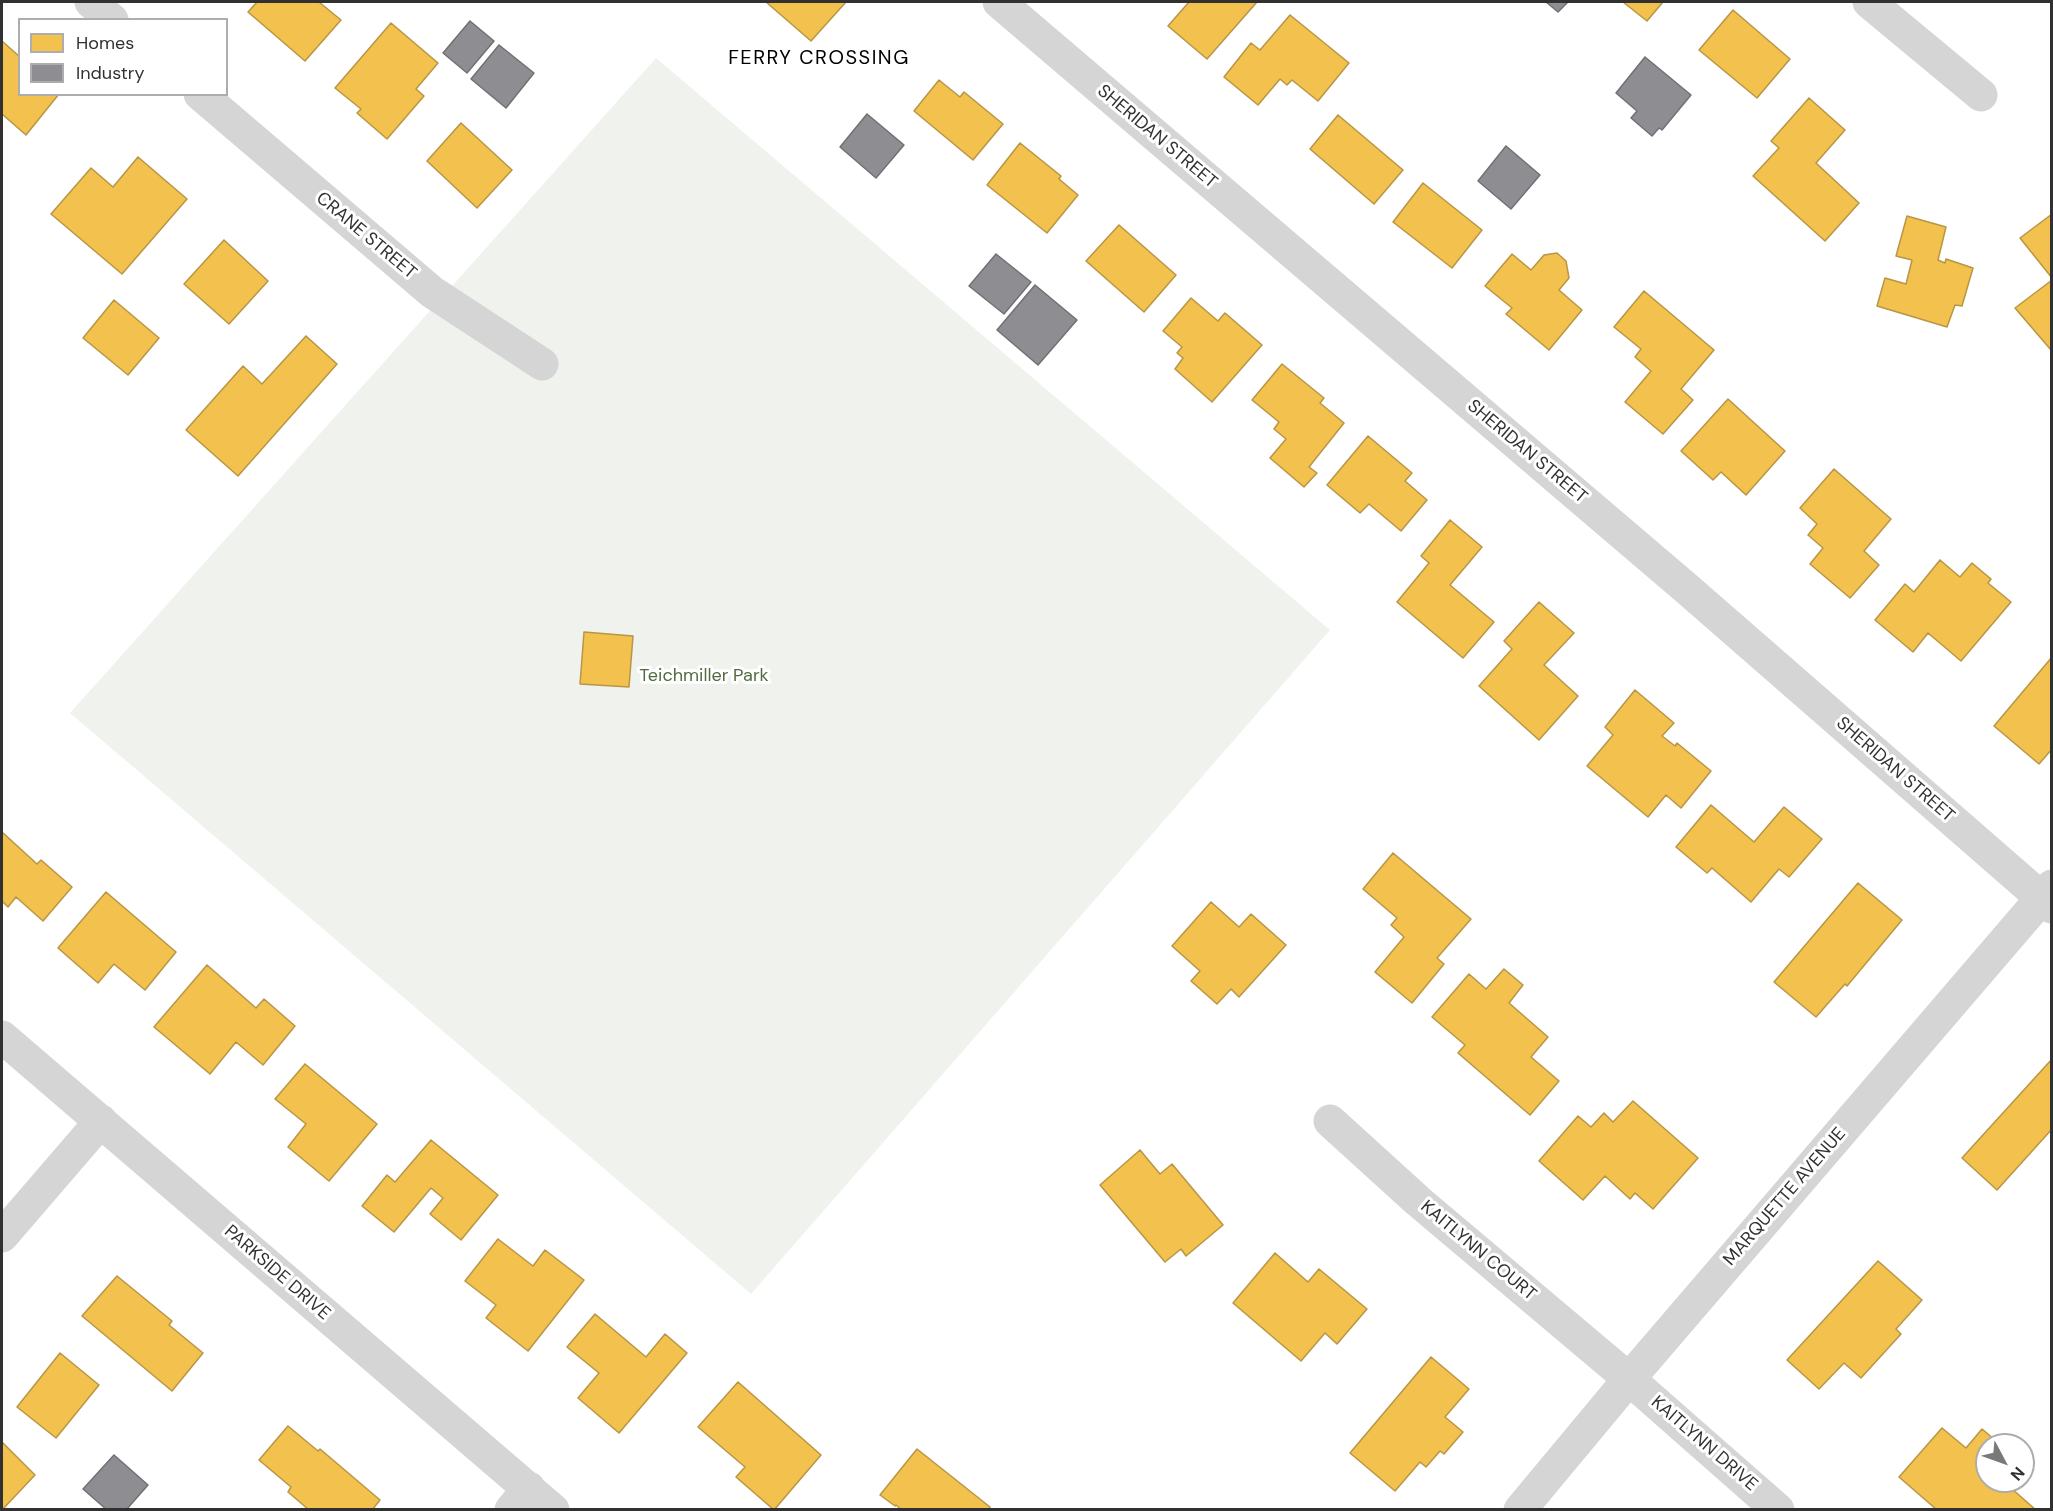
<!DOCTYPE html>
<style>
body{margin:0}
#map{position:relative;width:2053px;height:1511px;overflow:hidden;background:#fff;font-family:"DM Sans",sans-serif}
canvas{display:block}
.frame{position:absolute;inset:0;border:3px solid #313131;pointer-events:none}
.legend{position:absolute;left:18px;top:18px;width:210px;height:78px;box-sizing:border-box;background:#fff;border:2px solid #adadad;margin:0;padding:8px 10px;list-style:none;font-size:18px;color:#313131}
.legend li{display:flex;align-items:center;gap:12px;height:30px}
.legend b{width:30px;border:2px solid #adadad}
.north{position:absolute;left:1975px;top:1433px;width:60px;height:60px;box-sizing:border-box;background:#fff;border:2px solid #adadad;border-radius:50%;rotate:131deg;font-size:16px;font-weight:700;line-height:24px;text-align:center;color:#313131}
.north::after{content:'';display:block;margin:auto;width:21px;height:27px;background:#797979;clip-path:polygon(50% 0,100% 100%,50% 72%,0 100%)}
</style>
<div id="map">
<canvas width="2053" height="1511"></canvas>
<div class="frame"></div>
<ul class="legend">
<li><b style="height:16px;background:#f2c14e"></b>Homes</li>
<li><b style="height:16px;background:#8d8d92"></b>Industry</li>
</ul>
<div class="north">N</div>
</div>
<script>
const ctx = document.querySelector('canvas').getContext('2d');
ctx.lineJoin = 'round';
function fillPath(path, color) { ctx.fillStyle = color; ctx.fill(path, 'evenodd'); }
const shape = rows => new Path2D(rows.map(r => 'M' + r).join(''));
function trace(path, color, width, dash) { ctx.strokeStyle = color; ctx.lineWidth = width; ctx.lineCap = dash ? 'butt' : 'round'; ctx.setLineDash(dash || []); ctx.stroke(path); }
function label(font, color, halo, rows, align = 'center') {
  ctx.font = font + ' "DM Sans",sans-serif'; ctx.lineWidth = 6; ctx.setLineDash([]); ctx.textBaseline = 'middle'; ctx.strokeStyle = halo; ctx.fillStyle = color; for (const [text, x, y, turn = 0] of rows) {
    ctx.save(); ctx.translate(x, y); ctx.rotate((+turn || 0) * Math.PI / 180); ctx.textAlign = isNaN(turn) ? turn : align; if (halo) ctx.strokeText(text, 0, 0); ctx.fillText(text, 0, 0); ctx.restore();
  }
}
fillPath(shape([
 [656,58,1330,630,751,1294,70,713]
]), '#f0f3ed');
const homes = shape([
 [257,2,319,2,341,20,305,61,248,12,257,2],
 [766,2,846,2,811,41,766,2],
 [1189,2,1257,2,1207,59,1168,26,1189,2],
 [1623,2,1663,2,1647,21,1623,2],
 [1733,10,1790,59,1757,98,1699,50,1733,10],
 [1290,15,1349,63,1318,101,1292,80,1287,85,1280,79,1258,105,1224,77,1251,43,1260,50,1290,15],
 [391,23,438,63,416,89,424,96,387,139,357,113,361,109,335,88,391,23],
 [2,41,20,57,20,94,59,94,26,135,2,114,2,41],
 [939,80,960,97,964,92,1003,124,973,160,914,111,939,80],
 [1809,98,1845,130,1816,163,1859,203,1825,241,1753,176,1779,148,1771,141,1809,98],
 [1338,115,1403,170,1374,204,1310,149,1338,115],
 [461,123,512,170,477,208,427,161,461,123],
 [1020,143,1061,176,1059,179,1078,195,1047,233,987,185,1020,143],
 [138,157,187,199,122,274,51,214,91,168,113,187,138,157],
 [1423,183,1482,230,1452,268,1393,222,1423,183],
 [2052,214,2052,278,2020,238,2052,214],
 [1907,216,1946,227,1938,260,1945,263,1946,259,1973,268,1962,306,1955,305,1947,327,1877,306,1885,278,1906,284,1912,260,1896,256,1907,216],
 [1119,225,1176,275,1144,312,1086,261,1119,225],
 [224,240,268,281,229,324,184,284,224,240],
 [1557,253,1566,261,1569,278,1559,290,1582,310,1549,350,1506,314,1512,308,1485,286,1512,254,1531,270,1544,255,1557,253],
 [2052,280,2052,350,2051,350,2015,308,2052,280],
 [1644,291,1714,350,1681,389,1693,400,1663,434,1625,402,1651,371,1635,357,1641,349,1614,327,1644,291],
 [1191,298,1218,321,1225,313,1262,345,1212,402,1175,369,1183,358,1177,353,1182,347,1163,331,1191,298],
 [114,300,159,338,128,375,83,338,114,300],
 [306,336,337,364,238,476,186,430,243,366,262,384,306,336],
 [1282,364,1324,398,1320,403,1344,423,1309,467,1317,473,1304,487,1270,458,1286,439,1274,429,1279,422,1252,400,1282,364],
 [1728,399,1785,451,1746,495,1721,472,1713,480,1681,451,1728,399],
 [1368,436,1412,473,1405,481,1427,500,1401,531,1369,504,1360,513,1327,485,1368,436],
 [1834,469,1891,519,1864,551,1879,565,1850,598,1810,564,1823,548,1808,535,1817,524,1800,508,1834,469],
 [1450,520,1482,547,1450,585,1494,622,1463,658,1397,602,1429,563,1421,556,1450,520],
 [1940,560,1960,577,1972,563,1991,579,1988,583,2011,602,1961,661,1928,633,1913,652,1875,620,1905,584,1914,592,1940,560],
 [1539,602,1574,633,1544,665,1578,696,1539,740,1479,686,1512,649,1504,641,1539,602],
 [584,632,633,636,629,687,580,684,584,632],
 [2052,657,2052,749,2039,764,1994,726,2052,657],
 [1635,690,1674,723,1662,736,1675,746,1677,743,1711,771,1681,808,1666,795,1648,817,1587,766,1613,735,1605,727,1635,690],
 [1711,805,1754,842,1784,807,1822,839,1789,877,1779,869,1751,902,1712,868,1707,873,1676,847,1711,805],
 [2,832,37,864,41,860,72,887,43,921,16,897,8,907,2,901,2,832],
 [1393,853,1471,919,1437,958,1444,964,1412,1003,1375,972,1404,937,1391,925,1397,918,1363,889,1393,853],
 [1858,883,1902,920,1847,986,1845,984,1816,1017,1774,982,1858,883],
 [106,892,176,952,145,990,114,964,98,983,58,948,106,892],
 [1211,902,1239,927,1251,914,1286,945,1239,997,1231,989,1217,1004,1191,981,1200,971,1172,946,1211,902],
 [207,965,256,1008,264,999,295,1026,263,1065,236,1042,210,1074,154,1027,207,965],
 [1504,969,1523,985,1509,1003,1548,1037,1531,1057,1559,1081,1530,1115,1458,1053,1465,1045,1432,1017,1469,974,1486,989,1504,969],
 [2052,1059,2052,1129,1997,1190,1962,1158,2052,1059],
 [305,1064,377,1124,329,1181,288,1147,306,1124,275,1099,305,1064],
 [1633,1101,1698,1158,1653,1209,1635,1193,1630,1199,1605,1176,1583,1200,1539,1161,1578,1116,1591,1127,1604,1113,1613,1122,1633,1101],
 [431,1140,498,1195,461,1240,430,1214,443,1198,431,1188,394,1232,362,1206,387,1175,395,1182,431,1140],
 [1140,1150,1160,1174,1172,1164,1223,1225,1186,1256,1181,1249,1165,1262,1100,1185,1140,1150],
 [498,1239,533,1266,545,1250,584,1280,528,1351,486,1318,496,1305,465,1281,498,1239],
 [1275,1253,1308,1282,1319,1269,1367,1309,1337,1344,1325,1333,1301,1361,1233,1303,1275,1253],
 [1878,1261,1922,1300,1896,1329,1901,1334,1861,1378,1844,1363,1819,1389,1787,1360,1878,1261],
 [117,1276,172,1321,169,1325,203,1353,172,1391,82,1316,117,1276],
 [595,1314,646,1357,665,1334,687,1353,619,1433,578,1398,599,1373,567,1347,595,1314],
 [60,1353,99,1385,56,1438,17,1407,60,1353],
 [1431,1357,1469,1389,1445,1417,1463,1432,1444,1454,1440,1451,1426,1467,1420,1462,1395,1491,1350,1453,1431,1357],
 [738,1382,821,1455,774,1510,736,1477,745,1467,698,1427,738,1382],
 [288,1426,318,1451,320,1449,380,1500,372,1510,309,1510,288,1492,291,1487,259,1460,288,1426],
 [1942,1428,1966,1448,1982,1429,2001,1445,1987,1445,1987,1463,1985,1465,1987,1467,1987,1481,2003,1481,2036,1510,1937,1510,1899,1477,1942,1428],
 [2,1442,35,1475,2,1510,2,1442],
 [917,1449,990,1507,988,1510,902,1510,896,1505,895,1506,880,1495,917,1449]
]);
fillPath(homes, '#f2c14e');
trace(homes, '#b89645', 1.5);
const industry = shape([
 [1546,2,1568,2,1558,12,1546,2],
 [470,21,494,41,467,73,443,53,470,21],
 [499,45,534,73,506,108,471,79,499,45],
 [1645,57,1691,95,1662,130,1659,128,1652,136,1631,118,1637,111,1616,93,1645,57],
 [867,114,904,145,876,178,840,147,867,114],
 [1506,146,1540,175,1511,209,1478,181,1506,146],
 [996,254,1031,282,1004,314,969,286,996,254],
 [1035,285,1077,320,1038,365,997,330,1035,285],
 [114,1455,148,1485,126,1510,107,1510,83,1489,114,1455]
]);
fillPath(industry, '#8d8d92');
trace(industry, '#717175', 1.5);
trace(shape([
 [91,2,112,20],
 [999,2,1686,588,2052,907],
 [1869,2,1981,95],
 [200,94,432,292,542,364],
 [2,1037,553,1510],
 [1330,1121,1418,1201,1629,1379,1778,1510],
 [2,1236,101,1121],
 [511,1510,529,1488],
 [1520,1510,1629,1379,2052,886]
]), '#d5d5d5', 33);
label('18px', '#313131', '#fff', [
 ["SHERIDAN STREET",1157,137,40],
 ["CRANE STREET",366,236,40],
 ["SHERIDAN STREET",1527,452,40],
 ["SHERIDAN STREET",1895,770,41],
 ["MARQUETTE AVENUE",1785,1197,-49],
 ["KAITLYNN COURT",1478,1251,40],
 ["PARKSIDE DRIVE",277,1273,41],
 ["KAITLYNN DRIVE",1704,1444,41]
]);
label('18px', '#546a42', '#fff', [
 ["Teichmiller Park",704,676]
]);
ctx.letterSpacing = '1.5px';
label('20px', '#000', '#fff', [
 ["FERRY CROSSING",819,59]
]);
ctx.letterSpacing = '0px';
</script>
